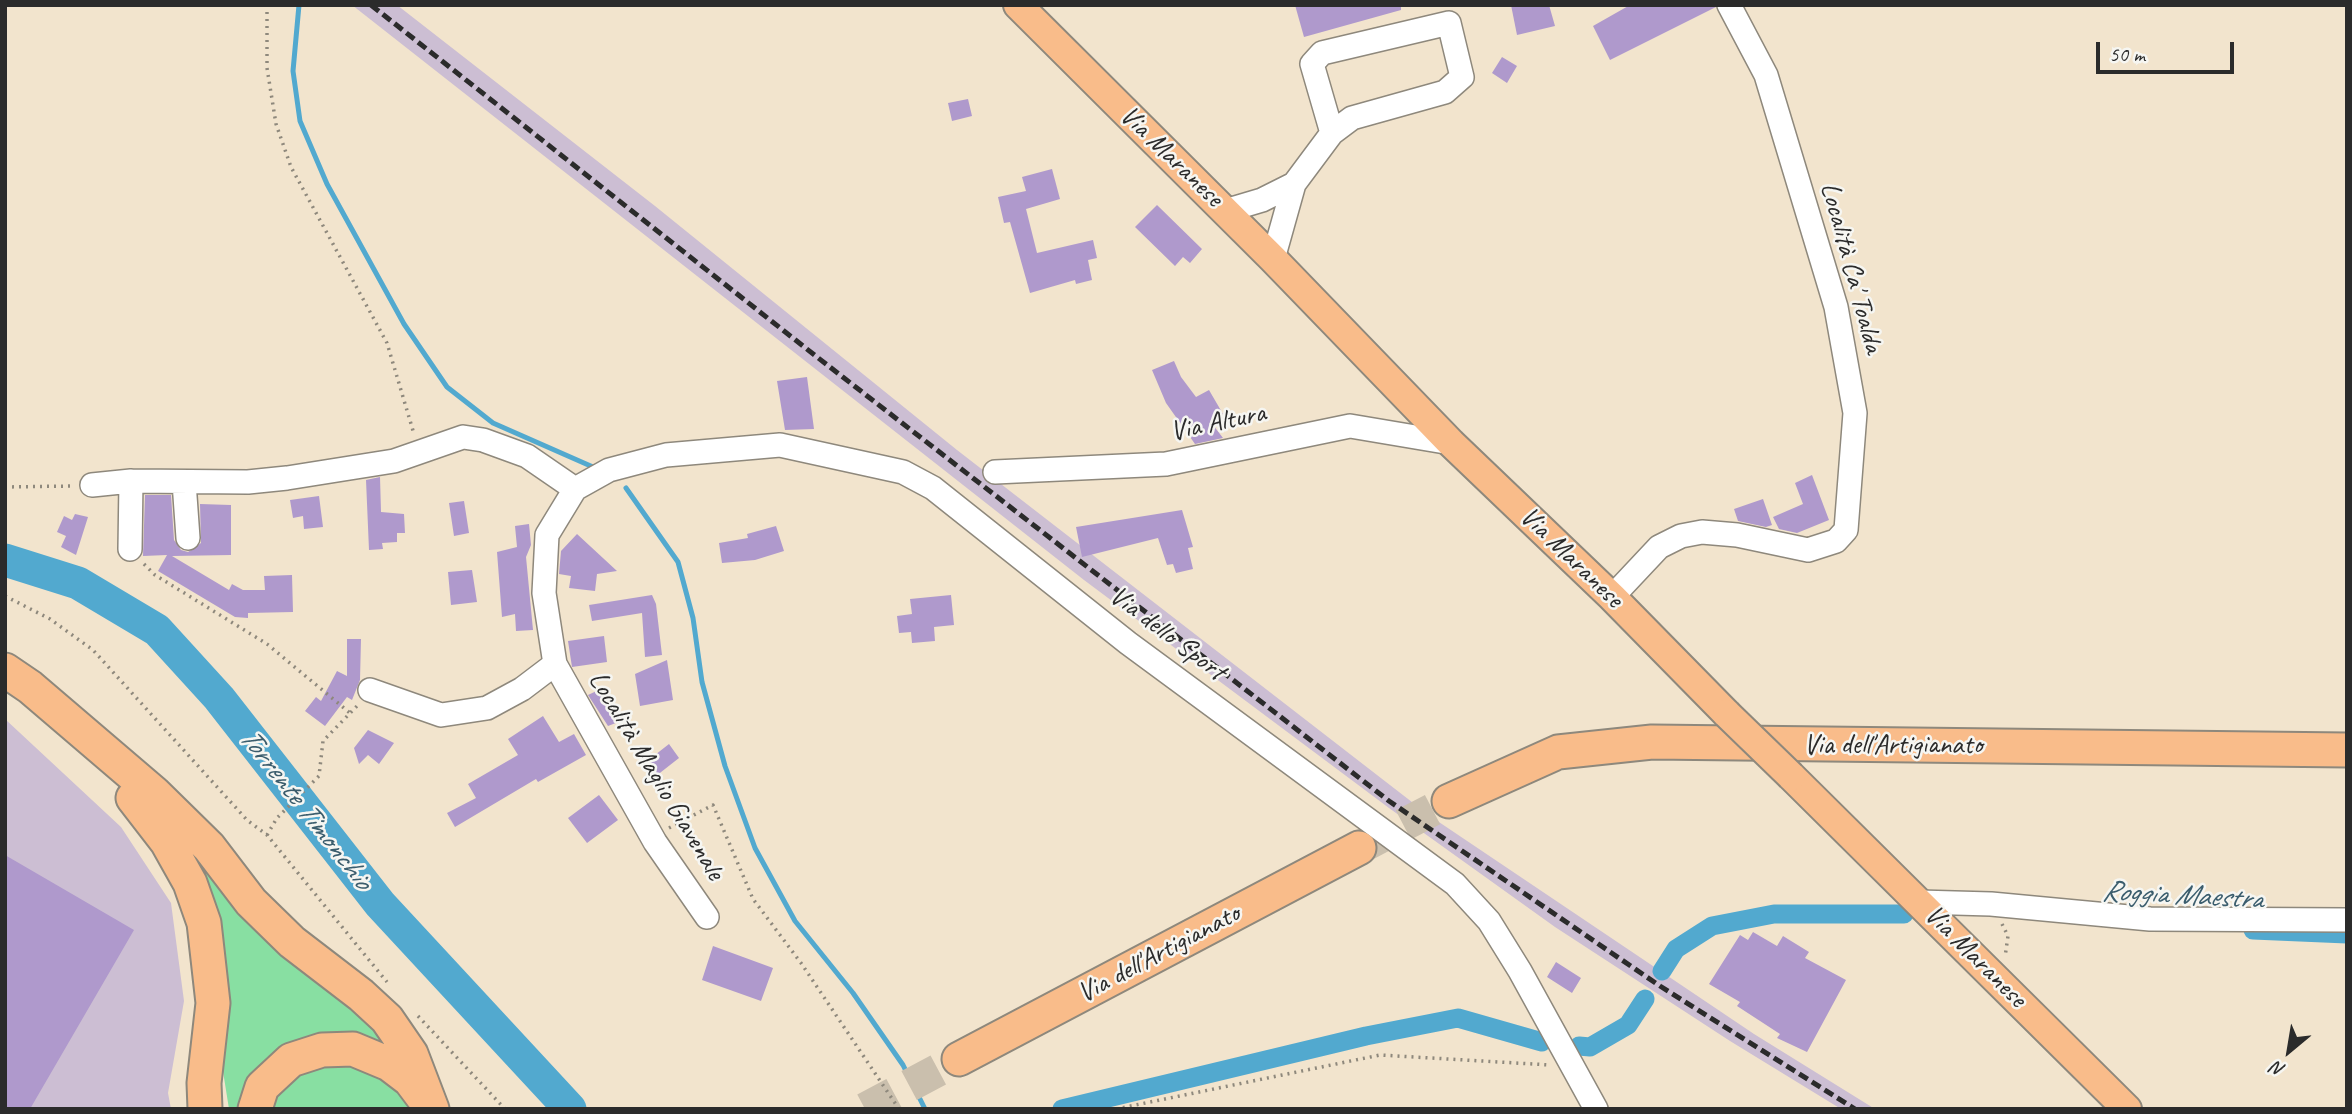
<!DOCTYPE html>
<meta charset="utf-8">
<style>
body{margin:0}
#map{position:relative;width:2352px;height:1114px;overflow:hidden;background:#f2e4cd;font-family:Caveat,sans-serif}
canvas{display:block}
.frame{position:absolute;inset:0;border:7px solid #2b2b2b;pointer-events:none}
.north{position:absolute;left:2254px;top:1016px;width:70px;height:70px;-webkit-text-stroke:5px #f6f6f2;paint-order:stroke;rotate:210deg;font-size:19px;font-weight:700;line-height:28px;text-align:center;color:#2b2b2b}
.north::after{content:'';display:block;margin:auto;width:24px;height:32px;background:#2b2b2b;clip-path:polygon(50% 0,100% 100%,50% 72%,0 100%)}
.scale{position:absolute;left:2096px;top:42px;width:138px;height:32px;box-sizing:border-box;border:4px solid #2b2b2b;border-top:0;padding-left:9px;font-size:21px;line-height:24px;white-space:nowrap;color:#2b2b2b;-webkit-text-stroke:5px #f6f6f2;paint-order:stroke}
</style>
<div id="map">
<canvas width="2352" height="1114"></canvas>
<div class="frame"></div>
<div class="north">N</div>
<div class="scale">50 m</div>
</div>
<script>
const ctx = document.querySelector('canvas').getContext('2d');
ctx.lineJoin = 'round';
function fillPath(path, color) { ctx.fillStyle = color; ctx.fill(path, 'evenodd'); }
const shape = rows => new Path2D(rows.map(r => 'M' + r).join(''));
function trace(path, color, width, dash) { ctx.strokeStyle = color; ctx.lineWidth = width; ctx.lineCap = dash ? 'butt' : 'round'; ctx.setLineDash(dash || []); ctx.stroke(path); }
function label(font, color, halo, rows, align = 'center') {
  ctx.font = font + ' Caveat,sans-serif'; ctx.lineWidth = 5; ctx.setLineDash([]); ctx.textBaseline = 'middle'; ctx.strokeStyle = halo; ctx.fillStyle = color; for (const [text, x, y, turn = 0] of rows) {
    ctx.save(); ctx.translate(x, y); ctx.rotate((+turn || 0) * Math.PI / 180); ctx.textAlign = isNaN(turn) ? turn : align; if (halo) ctx.strokeText(text, 0, 0); ctx.fillText(text, 0, 0); ctx.restore();
  }
}
fillPath(shape([
 [352,5,397,5,655,206,957,450,1430,816,1754,1034,1875,1109,1841,1109,1730,1041,1555,927,1389,808,1084,580],
 [5,719,121,827,171,903,184,1001,168,1093,171,1109,5,1109]
]), '#ccbed3');
fillPath(shape([
 [170,821,358,1005,397,1053,348,1037,242,1109,229,1109,222,1065,219,921,195,858],
 [331,1058,393,1080,413,1109,270,1109,277,1088,301,1067]
]), '#88dfa2');
trace(shape([
 [299,5,293,71,300,121,327,184,404,324,447,387,493,423,593,467],
 [626,488,678,562,693,618,702,682,725,766,755,848,795,921,853,993,903,1065,925,1109]
]), '#52a9cf', 5);
trace(shape([
 [2253,930,2347,934],
 [1662,971,1676,949,1712,926,1774,914,1904,914],
 [1579,1046,1590,1047,1628,1025,1645,999],
 [1062,1109,1366,1036,1458,1018,1542,1042]
]), '#52a9cf', 19);
trace(shape([
 [5,560,78,583,157,630,219,698,380,904,570,1109]
]), '#52a9cf', 33);
fillPath(shape([
 [1295,5,1401,5,1401,10,1304,37],
 [1511,5,1549,5,1555,26,1517,35],
 [1630,5,1715,5,1716,7,1610,60,1593,26],
 [1502,57,1517,66,1507,83,1492,73],
 [968,99,972,116,952,121,948,103],
 [1052,169,1060,199,1026,209,1037,253,1093,240,1097,258,1088,260,1092,280,1076,284,1075,280,1030,293,1010,222,1004,223,998,197,1026,191,1022,177],
 [1157,205,1202,249,1190,263,1183,257,1175,266,1135,227],
 [1174,361,1181,377,1196,397,1209,390,1223,414,1210,421,1223,438,1195,444,1166,403,1152,370],
 [807,377,814,429,785,430,777,381],
 [1812,475,1829,520,1797,533,1779,529,1773,517,1803,504,1795,483],
 [380,477,381,512,404,514,405,533,397,533,397,542,382,543,383,549,369,550,366,480],
 [145,495,171,495,174,540,181,550,188,552,201,543,200,504,231,505,231,555,172,556,229,590,232,584,243,590,265,590,264,576,292,575,293,612,248,613,248,618,235,617,158,571,167,555,143,556],
 [319,496,323,527,304,529,303,516,293,518,290,500],
 [1763,499,1772,525,1766,527,1738,521,1734,509],
 [464,501,469,533,454,536,449,503],
 [1182,510,1193,547,1188,548,1193,569,1176,573,1173,564,1167,565,1158,538,1082,557,1076,527],
 [75,514,88,517,76,555,61,547,66,536,57,532,64,516,72,520],
 [529,524,531,545,526,557,533,630,516,631,515,614,502,617,497,552,517,547,515,526],
 [776,526,784,551,755,560,722,563,719,543,748,538,747,534],
 [577,534,617,571,597,574,595,591,569,588,571,576,559,574,561,551],
 [472,570,477,602,451,605,448,572],
 [652,595,656,604,662,655,645,657,642,613,592,621,589,605],
 [951,595,954,625,934,627,935,641,912,643,911,632,899,633,897,616,912,614,910,599],
 [604,636,607,662,572,667,568,641],
 [347,639,361,639,360,680,352,700,347,697,325,726,305,711,316,697,321,701,337,671,347,676],
 [667,660,673,700,640,706,635,674],
 [605,687,621,721,608,726,588,695],
 [543,716,559,742,574,734,586,755,538,782,536,779,455,827,447,813,476,798,468,784,518,755,508,739],
 [368,730,394,743,379,764,368,755,359,764,354,748],
 [669,744,679,758,656,776,646,762],
 [599,795,618,820,587,843,568,818],
 [5,855,134,930,30,1109,5,1109],
 [1753,932,1777,946,1783,936,1809,952,1805,958,1846,980,1807,1052,1777,1038,1780,1034,1737,1006,1740,1002,1709,984,1740,935,1748,940],
 [713,946,773,968,761,1001,702,980],
 [1556,962,1581,978,1572,993,1547,977]
]), '#af99cc');
trace(shape([
 [1359,848,1449,801],
 [865,1109,959,1059]
]), '#cabfad', 33, [33, 17]);
const minor = shape([
 [1225,211,1262,200,1294,184],
 [1273,259,1294,184,1332,133,1312,64,1322,53,1449,23,1462,77,1445,92,1352,118,1332,133],
 [995,472,1166,464,1350,426,1451,443],
 [184,482,188,538],
 [92,485,131,481,248,482,287,478,394,461,463,437,483,440,527,456,575,489],
 [130,549,131,481],
 [1612,597,1659,547,1681,536,1702,532,1737,535,1808,550,1836,541,1846,530,1855,413,1836,307,1766,75,1729,5],
 [370,690,441,715,487,708,522,689,555,664],
 [1919,902,1991,904,2150,919,2347,920],
 [707,917,655,842,555,664,544,593,547,535,575,489,609,470,666,455,780,445,903,472,933,488,1128,643,1455,884,1489,921,1520,971,1596,1109]
]);
const major = shape([
 [1018,5,1273,259,1451,443,1612,597,1727,714],
 [1791,776,2127,1109]
]);
const highway = shape([
 [5,670,30,687,154,793,209,847,251,902,292,942,361,995,387,1019,411,1054,432,1109],
 [133,798,167,842,190,883,204,923,213,1003,204,1083,205,1109],
 [1449,801,1558,752,1652,742,2347,750],
 [959,1059,1359,848],
 [255,1109,262,1087,291,1060,322,1050,353,1049,389,1064,410,1080,422,1096]
]);
trace(minor, '#8e887c', 26);
trace(major, '#8e887c', 32);
trace(highway, '#8e887c', 37);
trace(shape([
 [267,5,267,68,276,124,291,167,387,343,414,434],
 [5,487,72,486],
 [144,564,155,575,267,644,350,713],
 [5,596,50,619,93,650,247,820,267,835,387,982],
 [669,828,713,805,753,899,801,963,899,1109],
 [267,835,277,818,319,776,323,741,357,706],
 [2002,924,2008,936,2005,957],
 [418,1016,505,1109],
 [1116,1109,1380,1055,1550,1065]
]), '#8e887c', 3.5, [2, 5]);
trace(minor, '#fff', 23);
trace(major, '#f9bc8a', 28);
trace(highway, '#f9bc8a', 33);
trace(shape([
 [371,5,817,357,1389,801,1660,986,1855,1109]
]), '#2b2b2b', 5, [10, 5]);
const majorBridge = shape([
 [1727,714,1791,776]
]);
trace(majorBridge, '#8e887c', 32, []);
trace(majorBridge, '#f9bc8a', 28);
label('28px', '#2b2b2b', '#f6f6f2', [
 ["Via Maranese",1171,157,44],
 ["Località Ca' Toalda",1851,268,75],
 ["Via Altura",1218,423,-12],
 ["Via Maranese",1571,558,44],
 ["Via dello Sport",1167,634,37],
 ["Via dell'Artigianato",1893,746],
 ["Località Maglio Giavenale",656,776,59],
 ["Via dell'Artigianato",1159,954,-28],
 ["Via Maranese",1975,957,45]
]);
label('italic 30px', '#3b5d6d', '#f6f6f2', [
 ["Torrente Timonchio",305,809,52],
 ["Roggia Maestra",2182,896,3]
]);
</script>
